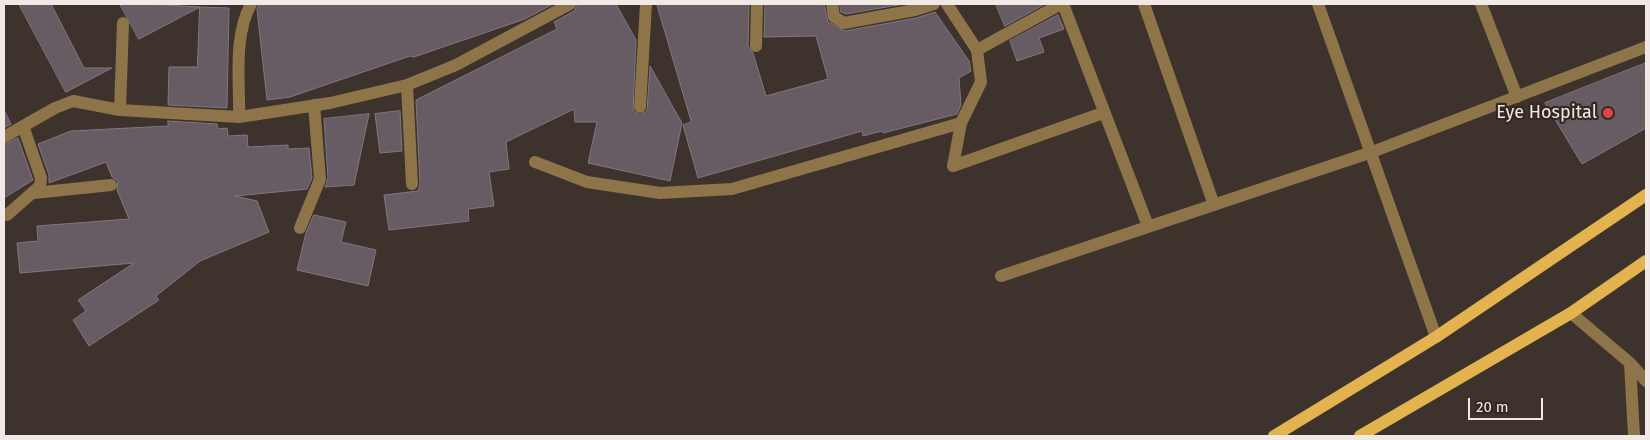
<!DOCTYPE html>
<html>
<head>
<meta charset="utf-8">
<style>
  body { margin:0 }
  #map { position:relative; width:1650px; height:440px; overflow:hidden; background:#3e332c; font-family:"Fira Sans",sans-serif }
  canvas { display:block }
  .frame { position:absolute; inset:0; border:5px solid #f1e9e5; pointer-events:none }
  .scale { position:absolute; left:1468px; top:398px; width:75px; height:22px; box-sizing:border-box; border:2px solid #f1e9e5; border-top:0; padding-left:6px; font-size:15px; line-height:18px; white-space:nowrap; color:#f1e9e5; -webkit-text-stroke:4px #342922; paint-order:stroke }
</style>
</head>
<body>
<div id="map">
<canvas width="1650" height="440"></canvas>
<div class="frame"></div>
<div class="scale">20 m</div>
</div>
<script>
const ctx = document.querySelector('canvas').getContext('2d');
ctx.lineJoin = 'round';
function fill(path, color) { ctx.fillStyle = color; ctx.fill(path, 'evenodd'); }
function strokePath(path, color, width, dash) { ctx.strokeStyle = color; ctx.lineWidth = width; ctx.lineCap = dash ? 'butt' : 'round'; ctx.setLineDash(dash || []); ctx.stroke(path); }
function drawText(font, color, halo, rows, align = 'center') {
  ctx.font = font + ' "Fira Sans",sans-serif'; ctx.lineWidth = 4.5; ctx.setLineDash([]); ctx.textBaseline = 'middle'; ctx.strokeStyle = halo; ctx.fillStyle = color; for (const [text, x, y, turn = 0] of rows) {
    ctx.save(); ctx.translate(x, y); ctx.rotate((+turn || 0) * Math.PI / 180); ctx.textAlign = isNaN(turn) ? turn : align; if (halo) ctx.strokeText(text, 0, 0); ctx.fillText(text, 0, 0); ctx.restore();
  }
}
const building = new Path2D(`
  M19 4H51L84 68H112L66 92Z
  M120 4H149L200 7 139 39Z
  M259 4H553L525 19 414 57 410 56 290 97 267 100 257 10Z
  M578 4H616L636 40 633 111 640 115 647 111 650 66 682 123 670 181 588 163 597 122H575L574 109 506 142 509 169 489 172 494 206 468 209 469 221 389 230 384 195 418 191 420 184 416 100 557 29 554 22 574 11Z
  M657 4H749L748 46 753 53 766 96 828 79 816 36 764 37 765 4H824L828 22 845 31 916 18 935 12 969 61 971 71 959 78 961 105 957 114 883 133 882 131 863 136 862 131 698 178 683 125 691 122Z
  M840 4H904L846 14 841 12Z
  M996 4H1045L1005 26Z
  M200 7 229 8 227 108 168 105 169 67H197Z
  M1058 15 1064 29 1039 38 1044 52 1017 61 1010 41Z
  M1646 63V128L1582 164 1545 103Z
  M4 110 11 124 4 128Z
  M400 111 402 151 380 153 375 114Z
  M369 114 354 185 325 187 328 178 324 119Z
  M168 121 217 124 218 129 227 128 228 136 247 135 248 147 288 145V149L309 148 312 178 307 189 235 196 257 201 269 232 200 261 156 296 159 300 89 346 73 320 86 311 78 300 134 263 20 273 17 243 38 241 37 226 129 219 117 190 118 181 112 177 106 162 49 183V175L38 144 71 131 168 126Z
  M18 138 33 180 4 198V145Z
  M314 215 346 222 341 242 376 250 368 286 297 270 306 233Z`);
fill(building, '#675b64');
strokePath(building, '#82767f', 1);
strokePath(new Path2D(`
  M832 4 834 17 844 23 915 10 934 4
  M947 4 977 50 981 82 961 123 953 166 1103 113
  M1063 4 1148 226
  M1144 4 1214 205
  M1318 4 1436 337
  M1481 4 1517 97
  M756 46 757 4
  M977 50 1061 4
  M407 85 412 184
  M640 107 646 4
  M120 110 123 23
  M239 117C240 81 233 37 251 4
  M4 137 55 108 73 101 120 110 239 117 330 103 407 85 456 65 570 4
  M535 162 587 182 660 193 732 189 961 123
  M34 193 111 185
  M7 215 40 186 41 178 23 126
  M300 228 320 179 314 105
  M1001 276 1372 152 1646 47
  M1571 313 1630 363 1646 381
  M1630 363 1634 436`), '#8d7549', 12);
strokePath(new Path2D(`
  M1274 436 1436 337 1646 195
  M1360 436 1571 313 1646 261`), '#e3b34f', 12);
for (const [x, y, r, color] of [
  [1608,113,6,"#e0444e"]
]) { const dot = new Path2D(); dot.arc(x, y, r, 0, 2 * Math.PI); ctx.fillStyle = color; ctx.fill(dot); strokePath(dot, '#342922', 2); }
drawText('18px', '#f1e9e5', '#342922', [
  ["Eye Hospital",1597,113]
], 'right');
</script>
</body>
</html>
